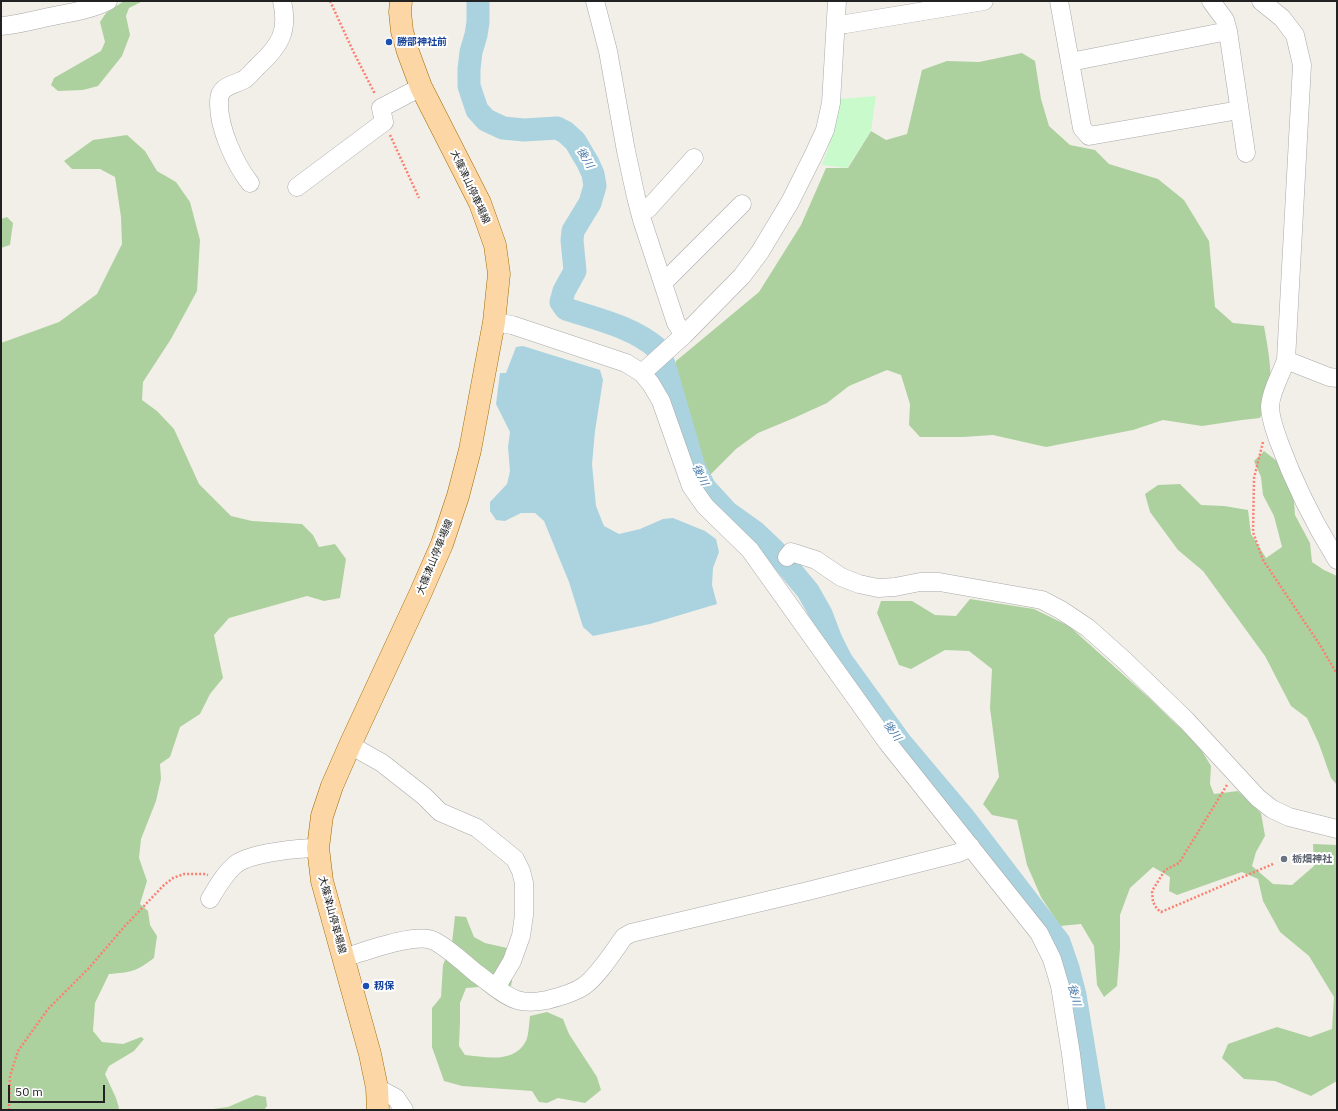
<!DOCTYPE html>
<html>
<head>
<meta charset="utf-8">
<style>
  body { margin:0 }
  #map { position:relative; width:1338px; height:1111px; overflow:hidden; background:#f2efe9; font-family:"IBM Plex Sans",sans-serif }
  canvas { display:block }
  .frame { position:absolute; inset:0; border:2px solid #222; pointer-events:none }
  .scale { position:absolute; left:8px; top:1085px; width:97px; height:18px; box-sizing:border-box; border:2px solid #222; border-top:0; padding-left:5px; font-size:12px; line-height:14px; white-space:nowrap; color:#222; -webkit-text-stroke:3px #fff; paint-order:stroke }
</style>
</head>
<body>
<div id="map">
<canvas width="1338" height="1111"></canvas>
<div class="frame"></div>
<div class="scale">50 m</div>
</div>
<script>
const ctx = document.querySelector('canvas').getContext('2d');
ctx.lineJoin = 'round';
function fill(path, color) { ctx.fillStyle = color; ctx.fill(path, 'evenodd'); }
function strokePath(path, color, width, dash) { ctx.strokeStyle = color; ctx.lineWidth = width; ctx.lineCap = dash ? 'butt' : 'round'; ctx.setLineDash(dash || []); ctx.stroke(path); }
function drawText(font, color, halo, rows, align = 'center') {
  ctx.font = font + ' "IBM Plex Sans","Noto Sans JP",sans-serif'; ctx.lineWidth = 4; ctx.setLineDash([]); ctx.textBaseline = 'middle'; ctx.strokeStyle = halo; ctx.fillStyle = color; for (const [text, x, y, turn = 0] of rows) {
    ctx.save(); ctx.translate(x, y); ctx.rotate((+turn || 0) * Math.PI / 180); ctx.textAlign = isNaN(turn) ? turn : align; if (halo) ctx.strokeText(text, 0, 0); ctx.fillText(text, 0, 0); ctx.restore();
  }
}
fill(new Path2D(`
  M124 1H143L129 8 126 16 130 35 122 56 98 86 83 90 58 91 51 85 54 78 101 51 105 42 100 22 106 13Z
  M1022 53 1035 61 1041 99 1049 126 1070 145 1095 150 1109 164 1158 179 1184 200 1209 241 1215 307 1233 323 1264 326C1267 343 1272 368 1270 385 1269 396 1264 408 1260 418L1242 420 1202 426 1163 420 1133 430 1046 447 993 435 963 437H920L909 425 910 404 901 375 887 370 849 386 827 403 794 418 758 433 736 449 709 476 699 467 688 432 673 376 676 361 759 292 801 225 826 168H848L871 131 886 140 907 134 922 70 947 61 979 62Z
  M127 135 145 151 157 171 176 182 190 202 200 240 197 291 171 339 143 382 142 400 157 411 174 429 199 484 231 516 252 521 302 524 313 535 319 547 335 544 346 559 340 598 324 601 307 596 229 618 214 635 223 678 210 694 200 714 180 727 170 757 160 764 161 779 156 801 141 839 139 858 147 881 140 904 148 911 150 925 157 936 154 958C135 972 132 972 109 974L95 1003 93 1031 102 1042 123 1044 141 1037 144 1039 134 1051 109 1066 105 1074 116 1098 119 1108 117 1110H1V343L59 322 97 294 122 244 121 217 115 177 100 169H72L64 161 93 140Z
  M7 217 13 223 10 245 1 248V219Z
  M1264 451 1282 465 1294 501 1295 515 1310 543 1312 562 1324 570 1337 576V785L1331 778 1319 744 1307 718 1291 706 1265 656 1203 571 1178 550 1150 512 1145 494 1158 485 1180 484 1201 505 1224 506 1248 510 1251 534 1266 558 1282 547 1274 516 1263 495 1261 477 1254 461Z
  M970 599 1034 609 1069 626 1147 696 1199 746 1211 766 1210 784 1214 794 1238 791 1261 813 1265 836 1256 852 1252 866 1273 884 1292 885 1314 866 1313 844 1337 845V1081L1311 1096 1275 1081 1244 1079 1222 1058 1228 1044 1277 1027 1310 1037 1332 1029 1334 997 1309 956 1280 932 1263 901 1258 879 1242 872 1177 895 1169 891 1170 877 1153 867 1130 888 1120 915V948L1117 986 1104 997 1097 985 1094 946 1081 924 1060 926 1041 897 1027 865 1017 820 992 815 983 804 999 777 990 708 992 669 969 651 945 650 911 669 899 665 877 613 881 601H912L935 615 956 616Z
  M455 916 466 917 474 937 485 943 507 948 512 981 511 986 495 982 479 987 466 988 460 1003V1022L459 1046 465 1055C486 1057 514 1064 526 1041 529 1034 529 1023 530 1016L547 1012 563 1019 569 1034 597 1077 601 1090 585 1103 558 1098 547 1103 539 1102 532 1091 462 1086 444 1081 432 1047V1008L441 997 443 965 452 943Z
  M256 1095 266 1097 267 1106 264 1110H206L228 1107Z`), '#add19e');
fill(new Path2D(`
  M876 96 871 131 847 168 822 165C831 143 836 123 840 99Z`), '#c8facc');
fill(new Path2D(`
  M523 346 600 370 603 380 595 431 592 464 596 506 604 526 619 534 640 529 663 519 673 518 705 531 716 539 719 552 713 568 712 585 717 604 650 624 593 636 583 627 569 582 544 521 535 513H521L505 521 496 520 490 511V502L507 484 510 471 508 447 510 432 496 404 500 373H506L516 347Z`), '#aad3df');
strokePath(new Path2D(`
  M478 1V22L476 35 471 52 469 69V86L477 110 486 120 503 128 524 130 557 128 565 132 575 141 588 163 593 174 595 186 590 203 573 231 572 240 575 271 564 291 561 302 566 309C597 319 633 327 658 349
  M664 364 694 467 705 488 727 512 755 532 774 550 808 591 821 614 831 640 841 660 901 743 965 819 1059 942 1068 968 1075 995 1094 1110`), '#aad3df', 23);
const minor = new Path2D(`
  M595 1 608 51 626 151 636 197 642 220 676 323 684 335
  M1059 1 1082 128 1089 136 1239 110
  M1211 1 1225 20 1228 31 1246 153
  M1261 1 1282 18 1295 35 1302 65 1286 360C1281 375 1271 390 1270 406 1270 418 1275 431 1279 442 1294 483 1314 523 1337 560
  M836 23 846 24 984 1
  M1 26C16 25 30 21 44 18 66 13 88 11 108 1
  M1070 62 1228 31
  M250 183C235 164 219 129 219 104 219 102 219 97 220 95 223 85 237 84 245 79 250 75 254 70 258 66 280 46 289 31 282 1
  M297 187 384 122 381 108 421 87
  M640 211 648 209 694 158
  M662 280 668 278 742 204
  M494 322 512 325 626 363 642 373 651 384 661 401 691 486 705 506 750 550 887 742 1039 933 1052 959 1060 986 1071 1054 1078 1110
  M1286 360 1329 377 1337 378
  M642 373 684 335 742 276 760 252 790 202 814 154 825 130 831 103 837 1
  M787 557 791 552 816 560 841 577 859 584 878 588 895 587 920 582H939L1042 600 1061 610 1088 628 1124 660 1186 720 1258 798 1272 809 1289 817 1337 829
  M350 745 382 763 424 796 440 812 477 828 515 859 521 871 524 883V915L521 936 512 961 496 988
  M210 899C217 887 225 873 236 864 251 853 298 848 318 848
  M343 958C364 952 413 933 432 940 445 945 465 964 476 973 489 982 502 995 517 1000 526 1003 537 1002 547 1000 559 997 574 993 584 986 599 975 613 952 624 937L631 933 808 891 958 853 971 847
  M377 1088 396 1098 404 1110`);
const major = new Path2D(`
  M378 1110 377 1088 370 1054 322 881 318 848 322 816 332 786 350 745 421 592 442 544 458 496 470 450 494 322 499 274 495 245 480 203 421 87 408 52 402 31 400 12 401 1`);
strokePath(minor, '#a9a9a9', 19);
strokePath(major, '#a06b00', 23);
strokePath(new Path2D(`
  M330 1 354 53 375 94
  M390 135 419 198
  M1263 442 1254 478 1253 532 1263 560 1320 645 1337 674
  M1227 785 1179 863 1165 870 1152 891 1153 902 1157 909 1161 912 1273 864
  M9 1110 10 1076 18 1051 48 1009 89 968 124 927 164 885 173 878 184 874H204L208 875`), '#fa8072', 2.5, [2, 2]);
strokePath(minor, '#fff', 18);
strokePath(major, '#fcd6a4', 22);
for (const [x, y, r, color] of [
  [389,42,4,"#1a4fb4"],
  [1284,859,4,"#6b7280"],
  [366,986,4,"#1a4fb4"]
]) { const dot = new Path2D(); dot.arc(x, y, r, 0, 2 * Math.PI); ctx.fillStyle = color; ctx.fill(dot); strokePath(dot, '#fff', 1.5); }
drawText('bold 10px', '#164399', '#fff', [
  ["勝部神社前",397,42],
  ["籾保",374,986]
], 'left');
drawText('10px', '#222', '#fff', [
  ["大篠津山停車場線",470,187,65],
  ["大篠津山停車場線",435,557,-68],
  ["大篠津山停車場線",332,915,75]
]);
drawText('bold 10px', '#5b616d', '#fff', [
  ["栃畑神社",1292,859]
], 'left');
drawText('italic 11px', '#4a7aab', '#fff', [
  ["後川",585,158,60],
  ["後川",700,475,64],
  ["後川",892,731,54],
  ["後川",1074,995,76]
]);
</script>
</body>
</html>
